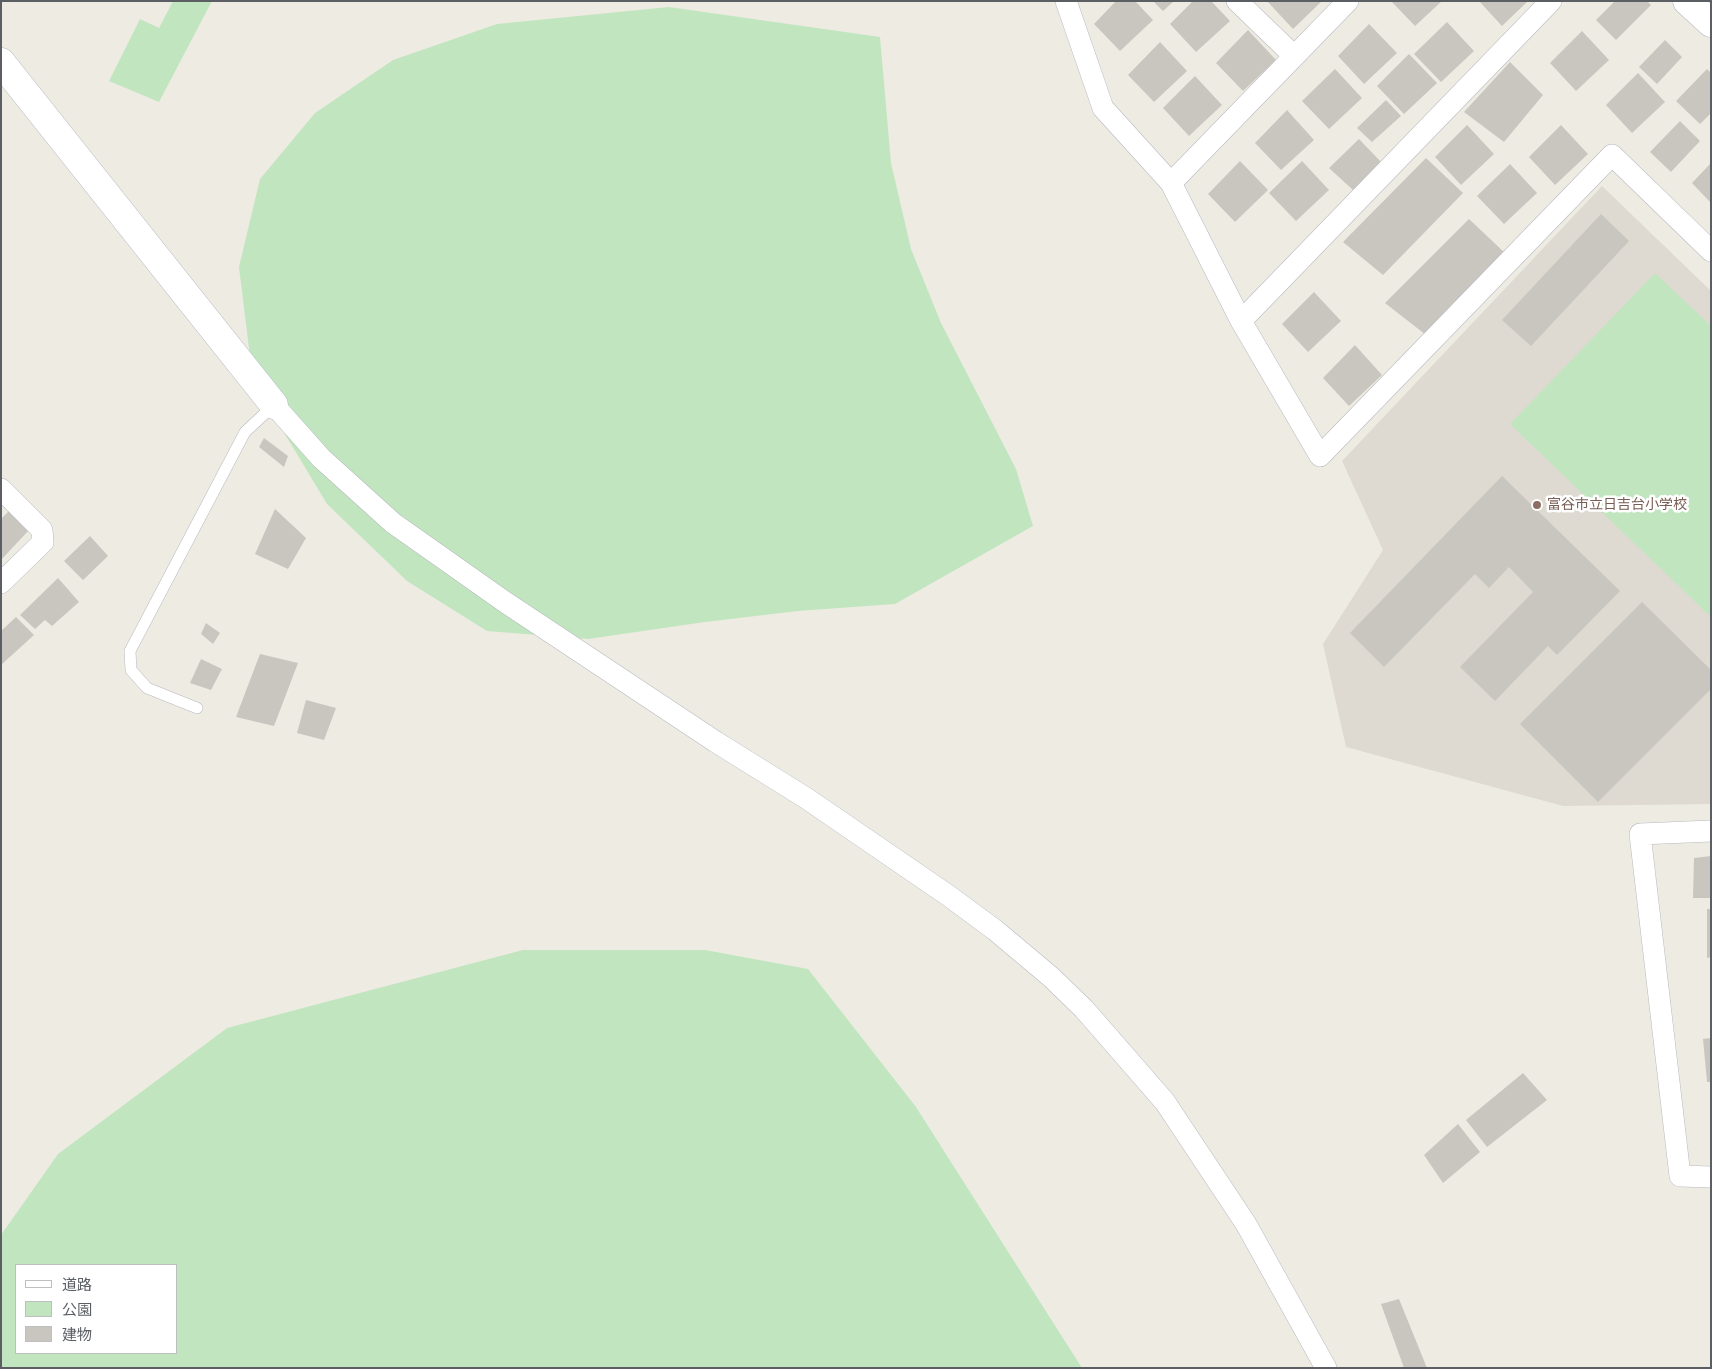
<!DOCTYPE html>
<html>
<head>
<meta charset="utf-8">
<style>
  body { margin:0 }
  #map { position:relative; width:1712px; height:1369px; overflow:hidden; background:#eeebe3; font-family:"Roboto Condensed","Noto Sans JP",sans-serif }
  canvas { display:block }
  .frame { position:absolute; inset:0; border:2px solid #5b5f64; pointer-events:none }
  .legend { position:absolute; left:15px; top:1264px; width:162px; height:90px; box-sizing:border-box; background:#fff; border:1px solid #bdbfc1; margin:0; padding:6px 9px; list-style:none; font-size:15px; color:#5b5f64 }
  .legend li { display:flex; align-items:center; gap:10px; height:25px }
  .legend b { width:25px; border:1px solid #bdbfc1 }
</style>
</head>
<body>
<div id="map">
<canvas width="1712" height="1369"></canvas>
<div class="frame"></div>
<ul class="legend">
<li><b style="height:6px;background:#fff"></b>道路</li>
<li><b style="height:14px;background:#c1e6bf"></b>公園</li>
<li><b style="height:14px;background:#c9c6c0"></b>建物</li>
</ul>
</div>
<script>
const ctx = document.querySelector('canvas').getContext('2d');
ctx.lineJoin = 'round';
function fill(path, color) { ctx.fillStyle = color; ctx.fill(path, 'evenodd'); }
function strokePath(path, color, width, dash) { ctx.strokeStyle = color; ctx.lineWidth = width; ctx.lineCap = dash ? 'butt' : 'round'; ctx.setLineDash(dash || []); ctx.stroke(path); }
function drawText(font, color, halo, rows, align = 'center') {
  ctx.font = font + ' "Roboto Condensed","Noto Sans JP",sans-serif'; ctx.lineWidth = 5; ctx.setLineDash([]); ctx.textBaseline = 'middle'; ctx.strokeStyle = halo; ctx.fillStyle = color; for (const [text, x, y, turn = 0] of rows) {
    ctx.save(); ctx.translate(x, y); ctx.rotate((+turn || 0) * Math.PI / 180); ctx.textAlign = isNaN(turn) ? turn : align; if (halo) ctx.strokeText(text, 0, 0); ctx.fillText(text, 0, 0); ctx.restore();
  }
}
fill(new Path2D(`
  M1602 186 1711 291V804L1563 806 1346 747 1323 644 1383 550 1342 461Z`), '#dedad1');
fill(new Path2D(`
  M173 1H212L159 102 109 81 140 19 159 28Z
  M669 7 880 37 891 163 911 249 941 323 1016 469 1033 526 895 604 798 611 705 622 588 639 487 631 407 581 327 504 253 381 239 267 260 179 315 113 393 60 497 24Z
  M1655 273 1711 326V617L1510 424Z
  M523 950H705L808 969 916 1107 1082 1368H1V1235L58 1154 227 1028ZM16 1265H176V1353H16Z`), '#c1e6bf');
fill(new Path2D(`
  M1116 1H1135L1153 20 1120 51 1094 24Z
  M1153 1H1174L1163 11Z
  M1193 1H1211L1230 21 1196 52 1170 24Z
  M1267 1H1322L1293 29Z
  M1391 1H1442L1415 26Z
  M1479 1H1528L1502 26Z
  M1615 1H1647L1651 5 1616 40 1596 20Z
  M1447 22 1474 51 1441 82 1414 54Z
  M1369 24 1397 53 1364 84 1338 56Z
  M1248 30 1276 60 1243 91 1216 63Z
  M1582 31 1609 60 1576 91 1550 63Z
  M1665 40 1682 57 1657 84 1639 67Z
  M1160 42 1187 71 1154 102 1128 75Z
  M1409 54 1437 83 1404 114 1377 86Z
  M1510 62 1543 95 1504 142 1464 112Z
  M1335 69 1362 98 1329 129 1302 101Z
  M1707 69 1711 73V113L1700 124 1676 101Z
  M1638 73 1665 102 1632 133 1606 105Z
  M1195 76 1222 105 1189 136 1163 108Z
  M1386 100 1401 116 1372 142 1357 128Z
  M1287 110 1314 140 1281 170 1255 143Z
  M1680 121 1700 141 1671 172 1650 152Z
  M1467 125 1494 154 1461 185 1435 157Z
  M1561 125 1588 154 1555 185 1529 157Z
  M1359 139 1381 162 1353 190 1329 168Z
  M1426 158 1463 193 1383 275 1343 242Z
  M1240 161 1268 190 1235 222 1208 194Z
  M1302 161 1329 190 1296 221 1269 193Z
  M1711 163V203L1692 183Z
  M1510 164 1537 193 1504 224 1477 196Z
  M1601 214 1629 241 1531 346 1502 320Z
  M1469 219 1506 254 1426 335 1385 303Z
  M1314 292 1341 321 1308 352 1282 324Z
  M1355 345 1382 375 1349 406 1323 378Z
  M264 438 288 456 284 467 259 447Z
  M1502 476 1620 591 1557 655 1548 646 1495 701 1460 667 1533 592 1509 567 1489 588 1475 574 1384 667 1350 633Z
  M275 509 306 538 288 569 255 554Z
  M9 511 30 529 1 560V519Z
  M90 536 108 556 83 580 64 561Z
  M58 578 79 602 52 626 45 620 35 629 20 615Z
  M1642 602 1711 670V689L1598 802 1520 724Z
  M16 617 34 635 1 665V631Z
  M206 623 220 633 213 644 201 634Z
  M260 654 298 663 274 726 236 717Z
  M201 659 222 669 211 690 190 683Z
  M306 700 336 708 324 740 297 733Z
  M1711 856V898H1693L1694 858Z
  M1707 909H1711V957L1707 958Z
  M1711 1038V1082H1707L1703 1039Z
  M1523 1073 1547 1100 1487 1147 1466 1120Z
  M1458 1124 1480 1152 1443 1183 1424 1155Z
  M1399 1299 1427 1368H1404L1381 1304Z`), '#c9c6c0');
const lane = new Path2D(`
  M197 708 147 688 131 670 130 651 245 432 274 405`);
const street = new Path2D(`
  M1066 1 1103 108 1171 183 1241 321 1320 456 1612 155 1711 251
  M1237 1 1294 56
  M1171 183 1348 1
  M1241 321 1551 1
  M274 405 321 458 393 523 505 602 716 742 806 798 949 896 995 930 1051 977 1084 1009 1165 1102 1246 1224 1326 1368
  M1 489 42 530 43 542 1 583
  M1711 831 1640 834 1680 1176 1711 1177`);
const secondary = new Path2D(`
  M1687 1 1711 23
  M1 62 274 405`);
strokePath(lane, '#b6b9be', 12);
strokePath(street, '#b6b9be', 22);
strokePath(secondary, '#b7bac0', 29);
strokePath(lane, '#fff', 11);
strokePath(street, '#fff', 21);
strokePath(secondary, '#fff', 28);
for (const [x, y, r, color] of [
  [1537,505,5,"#8d6e63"]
]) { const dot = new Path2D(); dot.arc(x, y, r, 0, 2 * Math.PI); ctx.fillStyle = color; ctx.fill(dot); strokePath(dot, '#fff', 2); }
drawText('14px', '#785e54', '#fff', [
  ["富谷市立日吉台小学校",1547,505]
], 'left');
</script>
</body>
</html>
